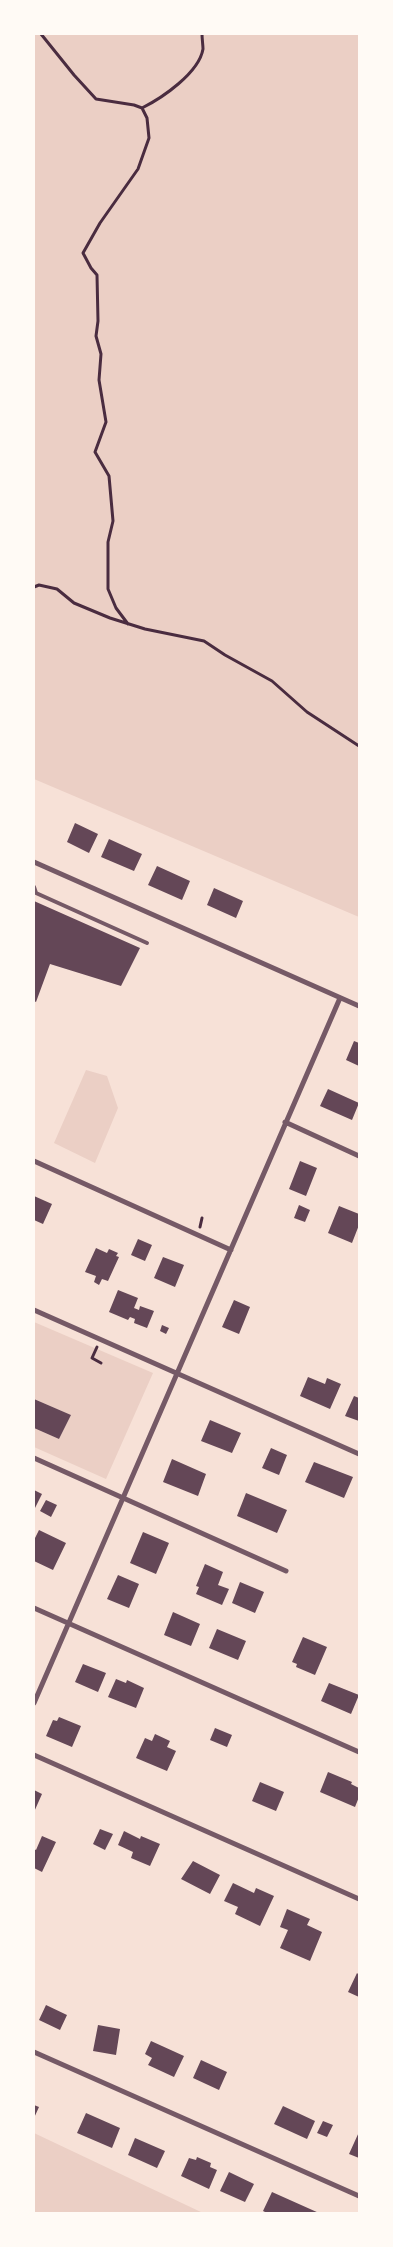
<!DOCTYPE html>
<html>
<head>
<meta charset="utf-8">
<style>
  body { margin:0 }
  #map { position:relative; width:393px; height:2247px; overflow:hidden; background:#f7e1d7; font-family:"Playfair Display",serif }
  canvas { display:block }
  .frame { position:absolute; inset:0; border:35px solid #fffaf5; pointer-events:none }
</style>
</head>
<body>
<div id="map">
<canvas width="393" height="2247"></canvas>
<div class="frame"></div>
</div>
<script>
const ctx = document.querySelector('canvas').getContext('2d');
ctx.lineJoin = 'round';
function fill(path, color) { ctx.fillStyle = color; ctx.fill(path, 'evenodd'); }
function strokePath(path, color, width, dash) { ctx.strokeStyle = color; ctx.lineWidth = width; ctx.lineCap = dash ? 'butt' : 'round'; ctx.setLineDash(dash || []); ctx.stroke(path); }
fill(new Path2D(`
  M34 34H359V917L34 779Z
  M86 1070 107 1076 118 1108 95 1163 54 1143Z
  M34 1322 153 1373 106 1479 34 1447V1428L59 1439 71 1415 34 1399Z
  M34 2133 203 2213H34Z`), '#ebcfc5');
fill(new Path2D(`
  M75 823 98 834 89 853 67 842Z
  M109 839 142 854 134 871 101 857Z
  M157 866 190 881 182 900 148 885Z
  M214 888 243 901 236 918 207 905Z
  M34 901 140 948 121 986 50 964 36 1002 34 1001Z
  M354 1041 359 1043V1066L346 1060Z
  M328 1089 359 1103 352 1120 320 1106Z
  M300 1161 317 1168 306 1196 289 1189Z
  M34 1196 52 1204 43 1224 34 1220Z
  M299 1205 310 1210 305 1222 294 1218Z
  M339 1206 359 1214V1225L352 1243 328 1233Z
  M138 1239 152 1245 145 1261 131 1255Z
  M96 1248 107 1253 109 1249 118 1253 116 1256 119 1257 108 1281 102 1279 99 1285 94 1282 96 1276 85 1272Z
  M163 1257 184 1265 175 1287 154 1278Z
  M118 1290 138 1298 134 1308 139 1310 140 1306 154 1311 147 1328 134 1323 135 1319 130 1317 128 1320 109 1312Z
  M234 1300 250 1307 239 1334 222 1327Z
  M162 1325 169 1328 166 1334 160 1331Z
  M308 1377 325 1384 327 1378 341 1384 330 1409 300 1396Z
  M354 1396 359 1398V1421L345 1416Z
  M34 1399 71 1415 59 1439 34 1428Z
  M210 1420 241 1433 232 1453 201 1441Z
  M271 1448 287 1455 279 1475 262 1468Z
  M172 1459 206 1474 198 1496 163 1482Z
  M314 1462 353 1477 344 1498 305 1482Z
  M34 1490 42 1494 34 1510Z
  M246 1493 287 1510 277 1533 237 1516Z
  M46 1500 57 1505 51 1517 40 1511Z
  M39 1530 66 1543 53 1570 34 1561V1540Z
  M143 1532 169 1543 156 1574 130 1563Z
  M205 1564 223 1572 218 1585 229 1589 222 1605 196 1594 199 1587 196 1586Z
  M118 1575 139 1584 129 1608 107 1599Z
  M240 1582 264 1592 255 1613 232 1603Z
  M173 1612 200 1624 191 1646 164 1635Z
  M217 1629 246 1641 238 1660 209 1648Z
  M303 1637 327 1647 315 1675 296 1667 297 1664 292 1662Z
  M83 1664 106 1673 98 1692 75 1682Z
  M116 1679 126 1683 127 1680 144 1688 136 1708 108 1697Z
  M329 1683 359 1695 351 1714 321 1701Z
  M59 1717 81 1726 72 1747 46 1736 53 1720 57 1721Z
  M215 1728 232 1735 227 1747 210 1740Z
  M155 1734 170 1741 167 1747 176 1751 167 1771 136 1758 145 1738 152 1741Z
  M328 1772 352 1782 351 1784 359 1788V1797L355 1807 320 1792Z
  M260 1782 284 1792 276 1811 252 1801Z
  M34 1790 42 1794 34 1812Z
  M100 1829 113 1834 105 1850 93 1844Z
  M124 1831 140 1839 141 1836 160 1844 150 1866 131 1858 133 1852 118 1845Z
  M42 1836 56 1842 42 1872 34 1868V1849L36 1850Z
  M193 1861 220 1875 210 1894 181 1879Z
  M233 1883 254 1893 256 1888 274 1896 260 1926 235 1914 238 1907 224 1901Z
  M287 1909 310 1919 307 1925 322 1932 310 1961 280 1948 288 1930 280 1927Z
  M357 1973 359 1975V1997L348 1992Z
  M46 2005 67 2015 60 2030 39 2020Z
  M98 2025 120 2029 116 2055 93 2051Z
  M151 2041 184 2056 174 2077 148 2065 152 2058 145 2054Z
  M201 2060 227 2072 219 2090 193 2078Z
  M34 2105 39 2107 34 2118Z
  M283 2106 315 2121 307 2139 274 2124Z
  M86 2113 120 2128 112 2148 77 2133Z
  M323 2121 333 2125 327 2137 317 2133Z
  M359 2132V2158L349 2154Z
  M135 2138 165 2151 157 2168 128 2155Z
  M197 2157 211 2163 210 2167 217 2170 209 2189 181 2176 189 2158 196 2160Z
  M229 2172 254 2184 245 2202 220 2191Z
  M272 2192 319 2213H267L263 2211Z`), '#644757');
strokePath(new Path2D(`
  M41 34 74 75 96 99 134 105 142 108
  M34 587 39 585 57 589 74 603 110 618 145 629 204 641 225 655 272 681 307 712 359 746
  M128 624 116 608 108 589V542L113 521 109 476 95 452 106 422 99 380 101 354 96 336 98 321 97 275 91 268 83 253 100 223 138 169 149 138 147 118 142 108C162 98 199 73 203 49 203 45 202 39 202 34
  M200 1227 202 1218
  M97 1347 92 1358 101 1363`), '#4a2c40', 3);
strokePath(new Path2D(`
  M34 887 36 893 147 943`), '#755966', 4);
strokePath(new Path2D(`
  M34 862 359 1006
  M285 1122 359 1156
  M34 1161 231 1250
  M34 1310 359 1454
  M34 1458 286 1571
  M34 1608 359 1752
  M34 1703 340 998
  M34 1755 359 1899
  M34 2052 359 2196`), '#755966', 5);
</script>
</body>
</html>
